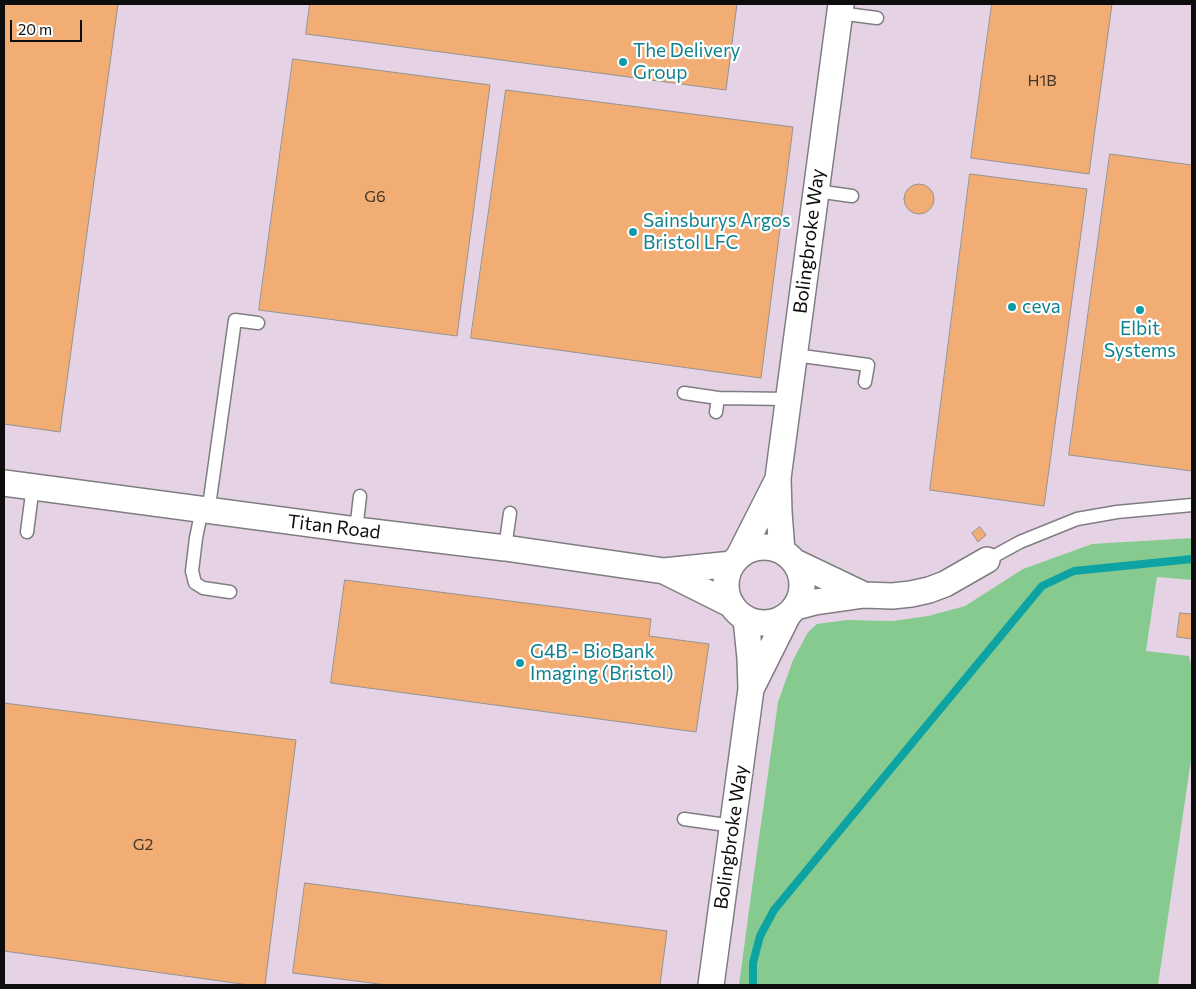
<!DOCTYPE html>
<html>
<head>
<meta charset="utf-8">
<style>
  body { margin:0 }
  #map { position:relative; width:1196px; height:989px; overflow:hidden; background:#e3e3e5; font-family:Commissioner,sans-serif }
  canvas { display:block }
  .frame { position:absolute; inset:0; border:5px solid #0d0d0d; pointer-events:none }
  .scale { position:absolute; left:10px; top:20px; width:72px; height:22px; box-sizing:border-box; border:2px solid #0d0d0d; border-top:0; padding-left:6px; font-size:15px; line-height:18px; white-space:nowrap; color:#0d0d0d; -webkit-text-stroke:4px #fff; paint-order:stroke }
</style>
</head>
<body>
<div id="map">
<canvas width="1196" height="989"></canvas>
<div class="frame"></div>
<div class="scale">20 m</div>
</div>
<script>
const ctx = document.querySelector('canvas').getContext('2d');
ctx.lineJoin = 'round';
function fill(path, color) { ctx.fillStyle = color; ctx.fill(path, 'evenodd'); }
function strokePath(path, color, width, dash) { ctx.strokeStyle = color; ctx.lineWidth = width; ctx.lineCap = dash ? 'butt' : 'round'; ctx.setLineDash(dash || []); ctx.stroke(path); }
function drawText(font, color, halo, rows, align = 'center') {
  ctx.font = font + ' Commissioner,sans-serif'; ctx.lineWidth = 4.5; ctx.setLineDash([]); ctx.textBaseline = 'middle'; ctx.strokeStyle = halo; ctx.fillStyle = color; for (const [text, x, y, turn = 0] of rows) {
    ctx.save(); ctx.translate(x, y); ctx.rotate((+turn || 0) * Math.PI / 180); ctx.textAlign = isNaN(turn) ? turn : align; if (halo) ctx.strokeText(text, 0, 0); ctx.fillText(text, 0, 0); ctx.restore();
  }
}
fill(new Path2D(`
  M4 4H1192V538L1092 544 1023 569 965 606 928 616 893 621 847 620 817 624 808 632 793 660 778 702 751 895 739 985H4Z
  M1157 577 1192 580V669L1188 656 1146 652Z
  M1192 753V985H1158L1188 780Z`), '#e5d3e5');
fill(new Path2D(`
  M1192 538V580L1157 577 1146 651 1189 656 1192 669V753L1158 985H739L751 895 778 702 793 660 808 632 817 624 847 620 893 621 928 616 965 606 1023 569 1092 544Z`), '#86ca8f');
strokePath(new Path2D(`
  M753 985V963L760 936 774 910 1042 586 1074 571 1192 559`), '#0ea3a3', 8);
const building = new Path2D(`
  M4 4H118L60 432 4 424Z
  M310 4H737L726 90 306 34Z
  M992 4H1112L1089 174 971 158Z
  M293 59 490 85 457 336 259 310Z
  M506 90 793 127 761 378 471 338Z
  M1110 154 1192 165V471L1069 455Z
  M970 174 1087 189 1044 506 930 490Z
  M904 199a15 15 0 1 1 30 0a15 15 0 1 1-30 0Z
  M980 527 986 535 978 542 972 533Z
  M345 580 651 619 649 636 709 644 696 732 331 683Z
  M1180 613 1192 614V639L1177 637Z
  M4 703 296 740 265 985H249L4 951Z
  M305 883 667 931 660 985H387L293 973Z`);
fill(building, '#f2ad74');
strokePath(building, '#959392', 1);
const service = new Path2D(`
  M839 13 877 18
  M816 191 852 196
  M795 355 868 365 865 382
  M684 393 718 398
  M716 412 718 398 788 399
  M356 530 360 496
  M27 532 33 486
  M505 548 510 513
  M987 560 1020 542 1077 519 1117 512 1192 505
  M230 592 203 588 195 583 192 571 196 538 202 509 210 499 235 320 258 323
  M684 819 733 826`);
const minor = new Path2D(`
  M4 483 356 530 505 548 664 571 732 564
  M726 585a38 38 0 1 1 76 0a38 38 0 1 1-76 0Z
  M782 551 779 512 778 478 841 4
  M739 556 776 483
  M795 562 864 595
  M664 571 732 605
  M796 607 815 602 864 595 892 596 911 594 929 590 945 584 987 560
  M752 687 788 615
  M711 985 751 689 750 658 746 619`);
strokePath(service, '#7e7e80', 15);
strokePath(minor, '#7e7e80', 28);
strokePath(service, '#fff', 12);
strokePath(minor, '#fff', 25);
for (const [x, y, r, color] of [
  [623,62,5,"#0f9aa8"],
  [633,232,5,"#0f9aa8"],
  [1012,307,5,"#0f9aa8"],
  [1140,310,5,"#0f9aa8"],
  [520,663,5,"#0f9aa8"]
]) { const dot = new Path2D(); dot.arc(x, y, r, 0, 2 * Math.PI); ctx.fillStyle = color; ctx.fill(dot); strokePath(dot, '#fff', 2); }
drawText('16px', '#463527', null, [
  ["H1B",1042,81],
  ["G6",375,197],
  ["G2",143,845]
]);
drawText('19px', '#0d838f', '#fff', [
  ["The Delivery",633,51],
  ["Group",633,73],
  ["Sainsburys Argos",643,221],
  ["Bristol LFC",643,243],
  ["ceva",1022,307],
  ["Elbit",1140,329,"center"],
  ["Systems",1140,351,"center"],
  ["G4B - BioBank",530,652],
  ["Imaging (Bristol)",530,674]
], 'left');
drawText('19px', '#0d0d0d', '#fff', [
  ["Bolingbroke Way",809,241,-83],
  ["Titan Road",334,527,7],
  ["Bolingbroke Way",731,837,-82]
]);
</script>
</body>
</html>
